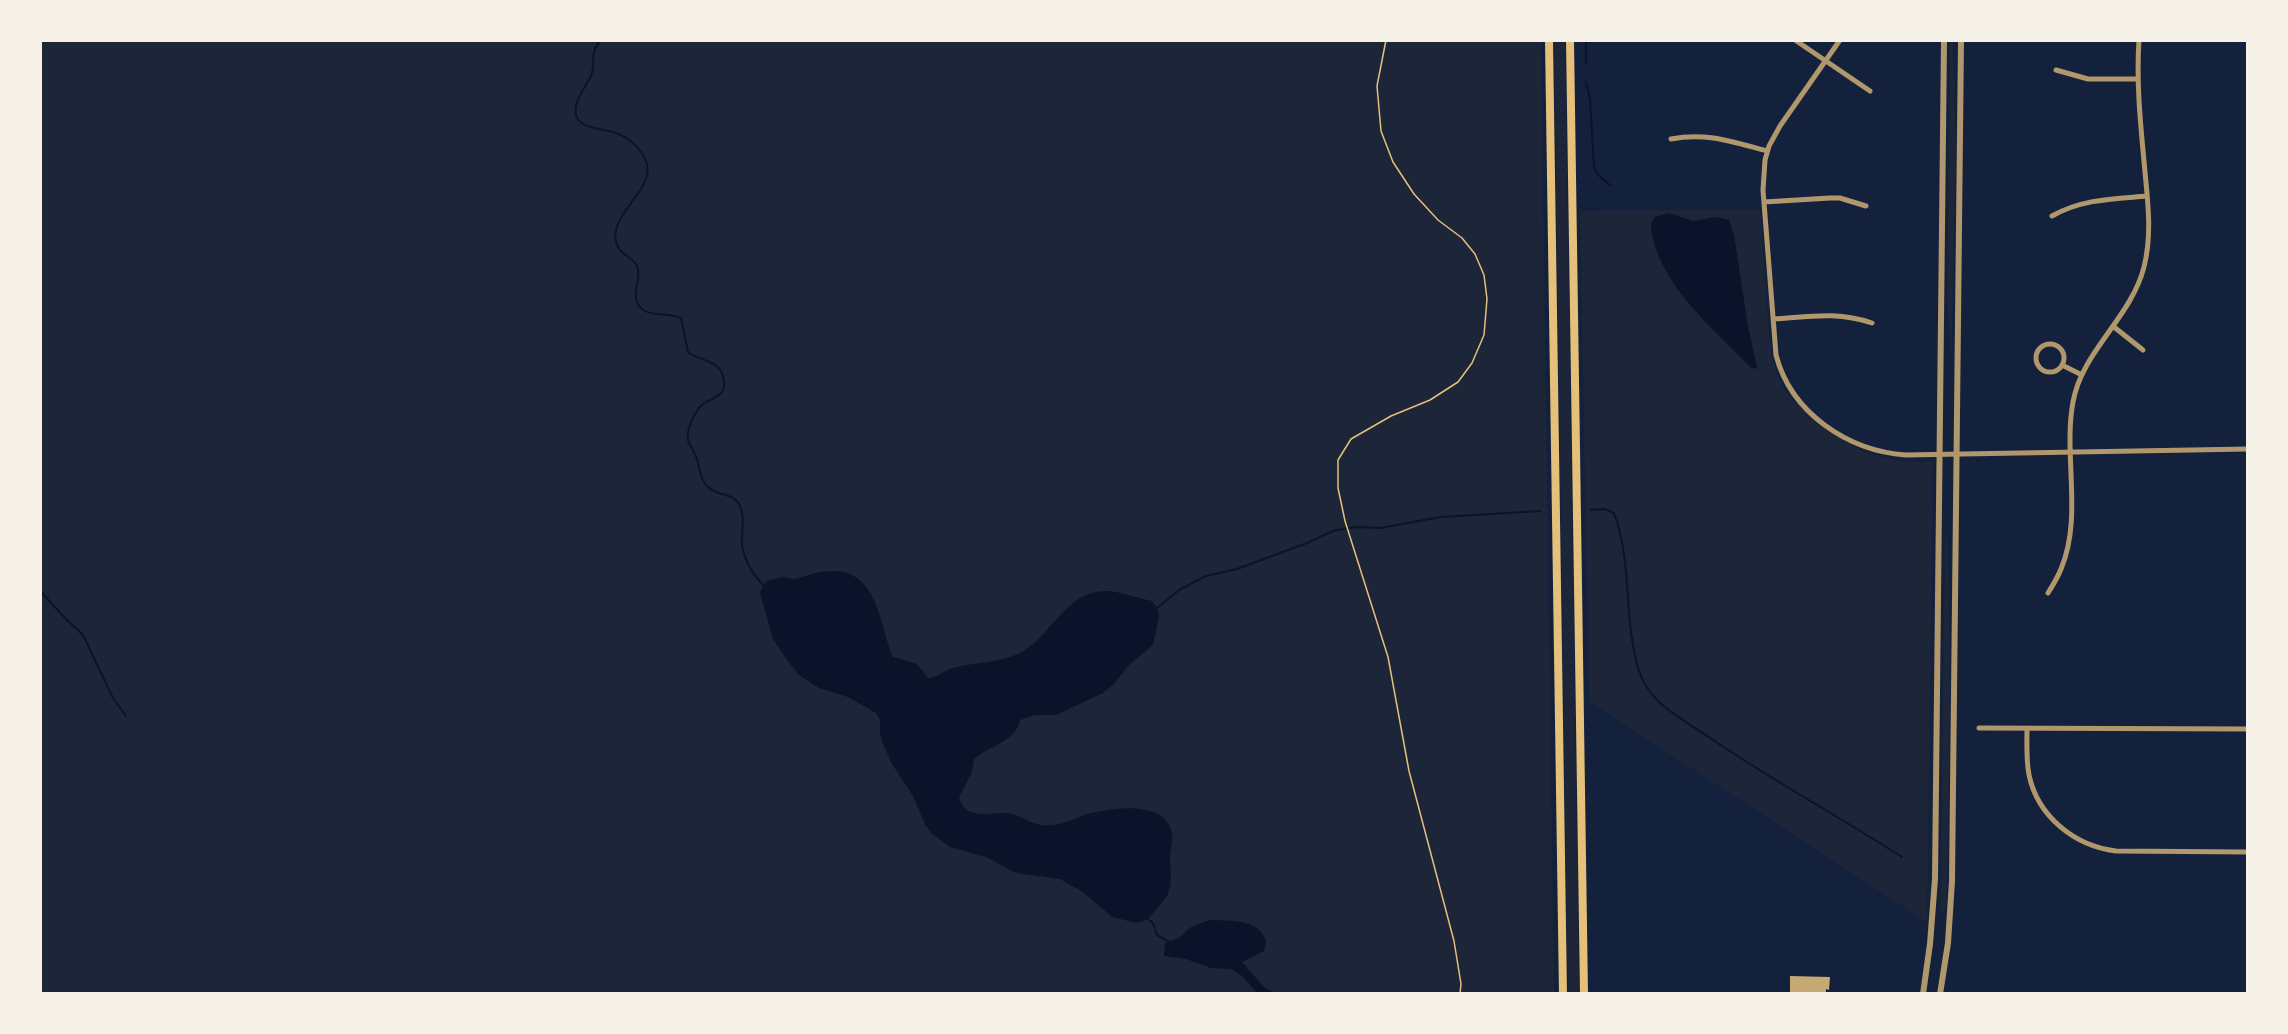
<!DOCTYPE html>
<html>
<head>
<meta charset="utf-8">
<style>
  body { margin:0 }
  #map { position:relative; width:2288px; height:1034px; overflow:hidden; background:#14213d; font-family:"Libre Baskerville",serif }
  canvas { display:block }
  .frame { position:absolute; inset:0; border:42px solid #f6f1e7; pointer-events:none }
</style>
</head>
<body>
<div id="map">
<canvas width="2288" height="1034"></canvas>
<div class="frame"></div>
</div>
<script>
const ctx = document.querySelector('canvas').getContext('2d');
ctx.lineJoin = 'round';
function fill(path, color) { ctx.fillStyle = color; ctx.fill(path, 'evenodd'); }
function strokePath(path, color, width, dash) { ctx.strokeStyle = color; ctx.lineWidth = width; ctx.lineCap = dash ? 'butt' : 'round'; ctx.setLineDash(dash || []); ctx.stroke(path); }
fill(new Path2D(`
  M40 41H1541L1554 993H41Z
  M1554 41H1565L1579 994 1568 993Z
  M1953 41 1956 148 1951 371 1947 290 1950 41Z
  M1760 209C1762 238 1764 267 1766 295 1769 327 1768 361 1784 389 1795 406 1811 417 1827 429 1866 459 1885 462 1933 462L1927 922 1589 701 1580 211Z
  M1945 535H1947C1952 653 1949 771 1947 890L1945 910 1940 919Z`), '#1d2539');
fill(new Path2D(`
  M1669 213 1693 221 1716 217 1729 220 1734 235 1748 327 1757 367 1755 369 1750 367C1714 329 1666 291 1653 239 1651 230 1649 224 1655 217Z
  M839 571C879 577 880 627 893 657L917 664 928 678C937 678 944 670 953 668 975 662 999 663 1020 653 1052 636 1066 590 1107 591 1122 592 1137 598 1152 601L1157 608 1159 617 1153 645 1129 665 1114 684 1103 693 1056 715H1035L1020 720C1017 741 987 747 974 759L972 772 959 797C964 820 989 813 1005 813 1021 812 1030 828 1053 825 1065 824 1076 818 1087 814 1111 808 1165 799 1172 833 1173 840 1171 848 1170 856 1170 866 1172 877 1170 887L1167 896 1148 919 1141 922H1133L1112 917 1083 892 1060 879 1016 873 986 857 950 847 932 834 925 824 913 796 892 764 883 744 880 735V720L876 713 848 697 819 688 799 675 787 660 773 639 760 593 763 585 769 580 783 577 795 579 819 572Z
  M1210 920C1231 921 1258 918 1266 941L1264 951 1242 962 1264 987 1274 993H1257L1242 976 1231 969 1211 968 1186 959 1164 956 1165 943 1179 938 1191 927Z`), '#0b132b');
strokePath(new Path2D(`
  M601 40C587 55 598 64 590 78 585 87 578 96 576 106 571 131 602 127 616 133 630 138 643 150 647 164 654 192 603 218 618 247 622 255 632 257 637 266 643 280 628 297 642 309 651 317 669 312 681 318L688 352C699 361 719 360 723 376 729 399 711 396 702 405 695 411 689 425 688 433 686 442 692 447 695 454 701 466 698 478 708 487 717 496 733 493 739 504 746 516 741 532 742 545 744 560 753 574 763 585
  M1586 40V64
  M1586 82 1590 99 1594 167 1597 174 1610 185
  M1591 510 1605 509 1614 513C1633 564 1623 620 1639 671 1643 683 1650 693 1659 702 1677 718 1699 730 1719 744 1779 784 1841 818 1902 857
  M40 591 66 619 83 635 113 698 126 716
  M1157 608 1179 590 1206 576 1237 569 1307 543 1333 531 1355 527 1380 528 1441 517 1540 511
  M1148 919 1153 923 1157 935 1168 941`), '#0b132b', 2);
fill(new Path2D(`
  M1790 976 1830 977 1829 990 1826 989V994H1790Z`), '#c6a872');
strokePath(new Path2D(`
  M1386 40 1377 86 1381 131 1393 162 1414 194 1438 220 1462 238 1475 254 1484 275 1487 299 1484 335 1472 363 1458 382 1430 400 1391 416 1351 439 1338 460V488L1345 521 1388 657 1409 771 1454 941 1461 984 1460 994`), '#e5c07b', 1.5);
strokePath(new Path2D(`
  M1795 40 1870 91
  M1840 40 1780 126 1769 146 1765 160 1763 190 1776 355C1791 413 1848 451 1906 455L2248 449
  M2056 70 2088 79H2137
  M1671 139C1707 132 1733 142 1767 151
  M1764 202 1830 198H1840L1866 206
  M2052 216C2082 199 2113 199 2147 196
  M1773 319C1809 317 1836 311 1872 323
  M2114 327 2143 350
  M2036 358a14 14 0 1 1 28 0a14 14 0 1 1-28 0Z
  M2062 365 2082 375
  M2048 593C2053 585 2058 577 2061 569 2083 517 2063 455 2073 402 2082 351 2131 318 2144 267 2152 235 2148 204 2145 172 2141 128 2136 85 2139 40
  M1979 728 2248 729
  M2027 728C2027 744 2026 760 2029 775 2038 817 2075 846 2116 851L2248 852`), '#b1986c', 5);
strokePath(new Path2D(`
  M1923 994 1930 944 1935 879 1944 40
  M1940 994 1948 943 1952 881 1961 40`), '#b1986c', 6);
strokePath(new Path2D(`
  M1549 40 1563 994
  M1570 40 1584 994`), '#e5c07b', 8);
</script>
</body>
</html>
